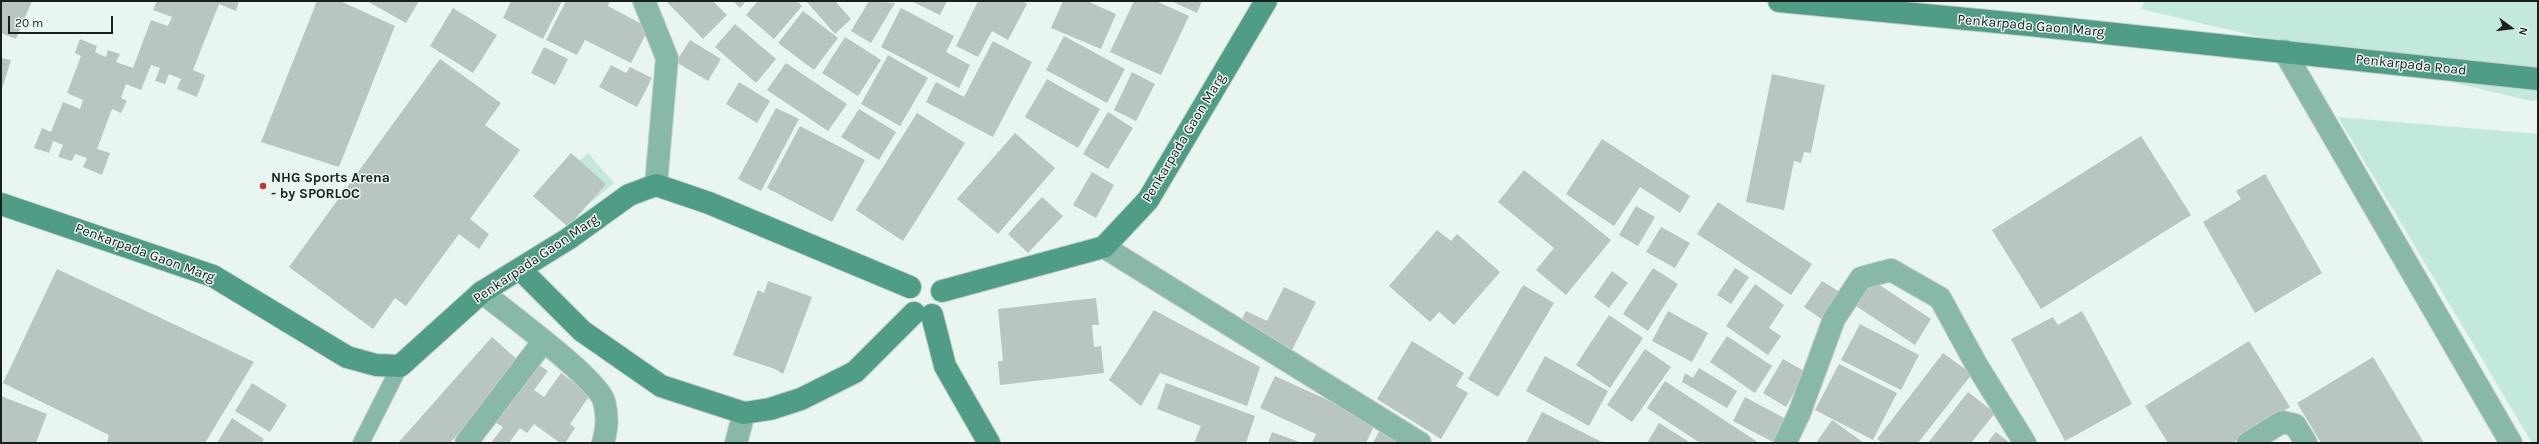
<!DOCTYPE html>
<html>
<head>
<meta charset="utf-8">
<style>
  body { margin:0 }
  #map { position:relative; width:2539px; height:444px; overflow:hidden; background:#e9f5f1; font-family:Karla,sans-serif }
  canvas { display:block }
  .frame { position:absolute; inset:0; border:2px solid #1a1f1d; pointer-events:none }
  .north { position:absolute; left:2491px; top:8px; width:40px; height:40px; -webkit-text-stroke:3px #e9f5f1; paint-order:stroke; rotate:105deg; font-size:11px; font-weight:700; line-height:16px; text-align:center; color:#1a1f1d }
  .north::after { content:''; display:block; margin:auto; width:14px; height:18px; background:#1a1f1d; clip-path:polygon(50% 0,100% 100%,50% 72%,0 100%) }
  .scale { position:absolute; left:8px; top:16px; width:105px; height:18px; box-sizing:border-box; border:2px solid #1a1f1d; border-top:0; padding-left:5px; font-size:12px; line-height:14px; white-space:nowrap; color:#1a1f1d; -webkit-text-stroke:3px #e9f5f1; paint-order:stroke }
</style>
</head>
<body>
<div id="map">
<canvas width="2539" height="444"></canvas>
<div class="frame"></div>
<div class="north">N</div>
<div class="scale">20 m</div>
</div>
<script>
const ctx = document.querySelector('canvas').getContext('2d');
ctx.lineJoin = 'round';
function fill(path, color) { ctx.fillStyle = color; ctx.fill(path, 'evenodd'); }
function strokePath(path, color, width, dash) { ctx.strokeStyle = color; ctx.lineWidth = width; ctx.lineCap = dash ? 'butt' : 'round'; ctx.setLineDash(dash || []); ctx.stroke(path); }
function drawText(font, color, halo, rows, align = 'center') {
  ctx.font = font + ' Karla,sans-serif'; ctx.lineWidth = 3; ctx.setLineDash([]); ctx.textBaseline = 'middle'; ctx.strokeStyle = halo; ctx.fillStyle = color; for (const [text, x, y, turn = 0] of rows) {
    ctx.save(); ctx.translate(x, y); ctx.rotate((+turn || 0) * Math.PI / 180); ctx.textAlign = isNaN(turn) ? turn : align; if (halo) ctx.strokeText(text, 0, 0); ctx.fillText(text, 0, 0); ctx.restore();
  }
}
fill(new Path2D(`
  M2145 1H2538V100L2531 101 2141 9Z
  M2338 117 2538 134V443H2532Z
  M588 153 614 183 589 204 564 175Z`), '#c3e8dc');
fill(new Path2D(`
  M1 1H32L16 39 1 33Z
  M157 1H239L236 11 219 4 193 70 205 75 197 97 177 89 181 79 169 74 165 84 155 81 160 68 151 65 141 90 126 84 121 98 127 101 121 113 112 109 97 149 110 153 102 175 83 167 87 158 75 154 72 161 58 157 63 145 53 141 49 153 34 148 42 128 51 132 63 102 80 109 83 100 67 93 81 56 75 53 80 39 97 46 95 52 106 57 108 50 120 54 116 62 133 68 151 20 168 26 172 17 153 10Z
  M317 1H340L395 26 339 167 261 142Z
  M367 1H419L406 23Z
  M511 1H562L543 39 503 18Z
  M566 1H610L608 6 649 28 631 63 585 40 577 55 546 40Z
  M666 1H713L727 15 703 39Z
  M733 1H746L740 8Z
  M758 1H797L802 6 774 39 746 15Z
  M806 1H835L851 19 835 34Z
  M869 1 895 3 871 43 851 31Z
  M911 1H947L940 15Z
  M978 1H1022L1027 4 1008 40 992 31 978 57 956 46Z
  M1063 1H1087L1116 14 1101 49 1051 28Z
  M1134 1H1156L1189 16 1161 75 1110 52Z
  M1171 1H1202L1197 13Z
  M453 8 497 35 473 73 430 46Z
  M901 8 954 36 946 52 970 65 959 88 881 47Z
  M803 11 838 38 814 70 778 43Z
  M735 24 776 59 756 83 715 47Z
  M1064 36 1125 69 1107 103 1046 70Z
  M845 37 881 60 858 96 822 73Z
  M690 40 721 59 708 81 676 62Z
  M993 41 1032 62 993 137 926 102 936 82 964 97Z
  M544 47 568 59 555 85 531 73Z
  M888 55 928 78 900 126 861 104Z
  M1 58 11 60 1 92Z
  M440 59 501 103 485 125 520 150 470 219 489 234 479 249 459 234 406 306 395 298 373 329 289 267Z
  M786 63 847 104 828 131 767 90Z
  M611 65 626 73 630 67 652 78 637 107 599 87Z
  M1132 72 1155 84 1136 121 1114 110Z
  M1772 74 1825 85 1811 153 1804 152 1801 163 1794 161 1784 210 1746 202Z
  M1047 79 1100 109 1078 148 1025 117Z
  M739 82 770 101 757 123 726 104Z
  M776 108 799 119 761 191 738 179Z
  M859 109 896 132 879 160 841 137Z
  M1108 112 1133 128 1108 169 1083 154Z
  M917 113 965 143 903 241 856 210Z
  M800 126 865 160 832 222 767 188Z
  M1015 133 1055 168 998 234 957 199Z
  M2141 136 2191 215 2041 309 1992 230Z
  M1602 139 1690 196 1680 213 1640 187 1614 226 1566 194Z
  M571 153 606 184 568 227 533 196Z
  M1524 170 1611 240 1566 295 1536 270 1554 248 1498 202Z
  M1092 172 1114 185 1096 218 1073 205Z
  M2265 174 2322 273 2255 313 2203 222 2241 199 2236 191Z
  M1042 197 1063 216 1028 253 1008 234Z
  M1718 202 1812 264 1791 295 1697 234Z
  M1636 206 1655 217 1638 246 1619 235Z
  M1661 227 1690 243 1675 268 1646 252Z
  M1437 230 1451 241 1457 234 1500 272 1454 325 1439 312 1430 322 1389 286Z
  M1653 268 1678 284 1648 331 1623 314Z
  M1735 268 1749 277 1731 304 1717 295Z
  M57 269 254 362 205 443H107L109 435 3 383Z
  M1612 271 1628 283 1609 308 1594 297Z
  M1872 280 1931 319 1915 345 1856 306Z
  M768 281 812 297 783 374 775 369 733 355 758 290 764 293Z
  M1822 281 1840 292 1823 320 1804 307Z
  M1755 284 1784 305 1769 328 1781 336 1768 355 1726 326Z
  M1523 285 1554 303 1498 397 1468 379Z
  M1284 287 1316 302 1290 354 1238 327 1246 311 1267 321Z
  M1096 298 1099 325H1092L1094 347 1101 346 1104 373 1000 385 998 361H1003L998 309Z
  M1154 310 1260 367 1247 406 1160 373 1141 406 1109 380Z
  M1668 311 1708 333 1692 362 1652 341Z
  M2082 311 2132 404 2065 441 2011 339 2053 317 2058 325Z
  M1609 315 1643 338 1610 388 1576 365Z
  M1860 324 1919 355 1901 390 1841 360Z
  M1727 336 1772 366 1755 393 1710 362Z
  M492 337 521 363 450 443H398Z
  M1412 341 1464 373 1456 386 1468 393 1441 439 1377 399Z
  M2249 341 2290 407 2232 443H2168L2145 406Z
  M1645 349 1671 367 1632 422 1607 405Z
  M1943 353 1972 374 1918 443H1883L1877 439Z
  M1545 356 1608 391 1589 426 1526 391Z
  M2373 357 2424 443H2321L2297 403Z
  M1783 359 1806 372 1786 407 1763 393Z
  M536 363 548 371 534 390 544 397 561 373 590 395 570 424 575 428 565 443H560L534 424 527 433 520 428 509 443H491L503 427 493 421Z
  M1839 364 1897 393 1873 440 1815 410Z
  M1699 368 1737 391 1727 408 1682 382 1685 373 1693 378Z
  M1275 376 1376 422 1366 443H1312L1316 434 1260 408Z
  M1665 381 1759 443H1700L1647 408Z
  M252 383 287 405 270 432 235 411Z
  M1166 383 1255 416 1246 443H1194L1201 426 1157 409Z
  M1968 392 1995 413 1971 443H1928Z
  M1 396 47 414 36 443H1Z
  M1745 397 1788 420 1775 443 1733 421Z
  M1542 412 1604 443H1526Z
  M232 418 264 439 262 443H217Z
  M1832 420 1864 443H1816Z
  M1659 423 1691 443H1647Z
  M1379 431 1401 443H1373Z
  M1272 432 1302 443H1268Z
  M1996 432 2010 443H1987Z`), '#b9c5c1');
const lane = new Path2D(`
  M361 443 400 366`);
const street = new Path2D(`
  M644 1 667 58 656 185
  M2284 51 2511 443
  M1104 247 1420 443
  M482 292C506 312 596 377 604 401 608 417 607 428 603 443
  M466 443 543 342
  M736 443 744 413
  M1785 443 1799 414 1834 319 1861 278 1891 270 1940 298 1976 364 2025 443
  M2248 443 2282 422 2295 425 2306 443`);
const secondary = new Path2D(`
  M1779 1 2030 25 2538 79
  M1 204 213 276 347 357 376 365 400 366 482 292 568 239 629 195 656 185 709 203 910 287
  M520 269 582 331 661 386 744 413 770 409 801 399 855 372 914 313
  M942 291 1104 247 1148 200 1266 1
  M932 315 945 366 989 443`);
strokePath(lane, '#c4cecb', 18);
strokePath(street, '#c4cecb', 24);
strokePath(secondary, '#c4cecb', 24);
strokePath(lane, '#88b8a9', 16);
strokePath(street, '#88b8a9', 22);
strokePath(secondary, '#4f9c87', 22);
for (const [x, y, r, color] of [
  [263,186,4,"#c13237"]
]) { const dot = new Path2D(); dot.arc(x, y, r, 0, 2 * Math.PI); ctx.fillStyle = color; ctx.fill(dot); strokePath(dot, '#e9f5f1', 1.5); }
drawText('14px', '#1a1f1d', '#e9f5f1', [
  ["Penkarpada Gaon Marg",2031,26,5],
  ["Penkarpada Road",2411,65,6],
  ["Penkarpada Gaon Marg",1184,138,-59],
  ["Penkarpada Gaon Marg",145,253,20],
  ["Penkarpada Gaon Marg",536,259,-34]
]);
drawText('bold 14px', '#1a1f1d', '#e9f5f1', [
  ["NHG Sports Arena",271,178],
  ["- by SPORLOC",271,194]
], 'left');
</script>
</body>
</html>
